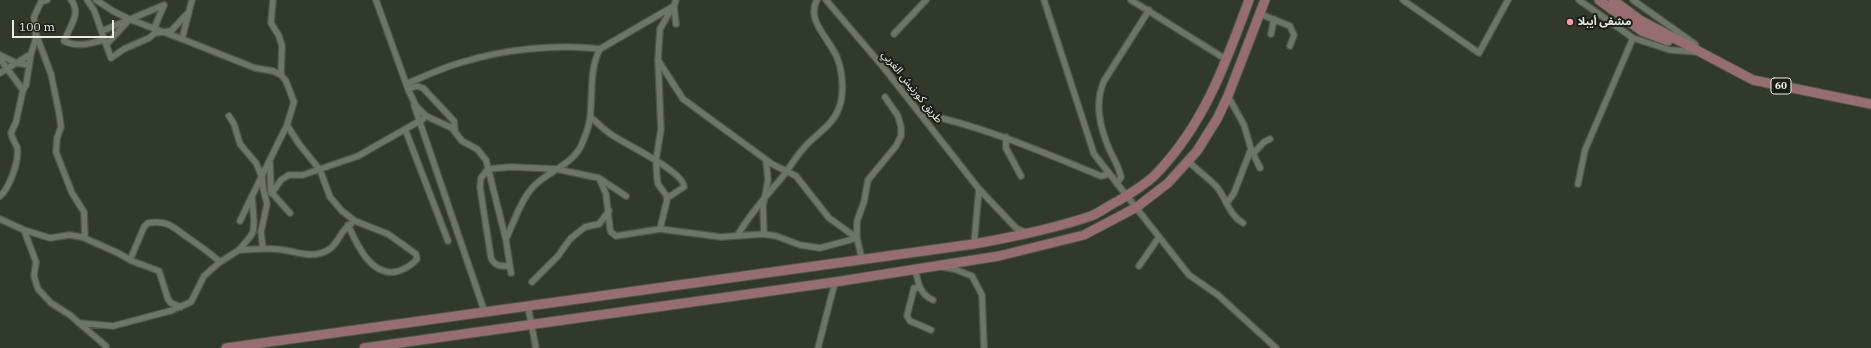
<!DOCTYPE html>
<html>
<head>
<meta charset="utf-8">
<style>
  body { margin:0 }
  #map { position:relative; width:1871px; height:348px; overflow:hidden; background:#31392a; font-family:"IBM Plex Serif",serif }
  canvas { display:block }
  .scale { position:absolute; left:12px; top:20px; width:102px; height:18px; box-sizing:border-box; border:2px solid #e9eee5; border-top:0; padding-left:5px; font-size:12px; line-height:14px; white-space:nowrap; color:#e9eee5; -webkit-text-stroke:3px #1b1e18; paint-order:stroke }
</style>
</head>
<body>
<div id="map">
<canvas width="1871" height="348"></canvas>
<div class="scale">100 m</div>
</div>
<script>
const ctx = document.querySelector('canvas').getContext('2d');
ctx.lineJoin = 'round';
function strokePath(path, color, width, dash) { ctx.strokeStyle = color; ctx.lineWidth = width; ctx.lineCap = dash ? 'butt' : 'round'; ctx.setLineDash(dash || []); ctx.stroke(path); }
function drawText(font, color, halo, rows, align = 'center') {
  ctx.font = font + ' "IBM Plex Serif","Noto Sans Arabic",serif'; ctx.lineWidth = 4; ctx.setLineDash([]); ctx.textBaseline = 'middle'; ctx.strokeStyle = halo; ctx.fillStyle = color; for (const [text, x, y, turn = 0] of rows) {
    ctx.save(); ctx.translate(x, y); ctx.rotate((+turn || 0) * Math.PI / 180); ctx.textAlign = isNaN(turn) ? turn : align; if (halo) ctx.strokeText(text, 0, 0); ctx.fillText(text, 0, 0); ctx.restore();
  }
}
const minor = new Path2D(`
  M71 0C82 13 69 28 64 41 78 48 91 43 104 40
  M87 0 94 10 111 58 124 49 149 38 155 33 171 31 188 13
  M96 0 113 11 129 19 182 39
  M273 0 271 23 279 36 282 46 281 75
  M376 0 408 89 416 106 426 116 452 128 462 141 477 149 486 160 506 240 511 273
  M826 0 884 68 979 189 1016 228 1027 233
  M1044 0 1094 154 1189 275 1218 295 1276 348
  M1131 0 1227 60
  M1403 0 1479 53 1508 0
  M1579 0 1633 38 1670 50 1697 52 1695 44 1633 0
  M1260 14 1290 26 1294 35 1290 46
  M676 24 674 6 676 0
  M154 29 164 5
  M102 31 164 5
  M36 34 51 74 59 113 61 127 57 138 56 152 72 193 84 212 85 238
  M894 34 926 0
  M1271 34 1274 19
  M106 45 128 21
  M0 55 16 63 29 65
  M0 59 23 90
  M658 60 683 99 772 164 796 176 829 218 857 238
  M0 73 31 54
  M406 84C425 76 444 67 463 62 505 49 557 44 600 49
  M409 92 408 89 417 86 423 88 454 121 455 131
  M1228 96 1244 125 1251 149 1260 168
  M414 105 485 313
  M920 113C985 127 1040 151 1101 176L1109 174
  M229 116 234 124 240 144 256 163 262 177 263 188 267 204 261 232 263 249
  M590 117C598 123 604 130 612 135 625 144 685 172 684 187L667 198
  M287 125 299 144 320 170 330 197 342 211 355 221 388 234 416 254 417 259C412 265 407 268 399 271 372 279 357 245 348 225
  M405 129 448 241
  M1006 137V148L1021 176
  M1253 154 1264 142 1270 139
  M1188 161C1197 170 1207 177 1216 186 1227 199 1228 214 1243 223
  M270 162 271 193
  M599 178 606 194 610 229 611 232 616 236 660 229 721 237 764 234 776 236 800 245 820 248 857 238
  M1117 184 1121 177C1119 167 1114 159 1110 151 1100 128 1094 104 1104 81L1149 10
  M1578 184 1585 150 1633 38
  M0 196C9 189 20 160 17 147 15 143 12 138 11 133L16 122 23 90 26 85 31 54 36 38 34 17 41 2 47 0
  M1227 203 1234 193 1251 149
  M290 213 272 193 281 180 289 175H303L358 156 423 119
  M0 219 24 230 50 238 69 235 82 237 118 253 132 261 159 271 168 299 171 303 181 307
  M240 221 252 196
  M660 229 667 200 666 195 658 184 657 178 656 160 661 129 658 60 660 29 672 8
  M24 230 36 262 34 276 38 289 51 303 70 315 79 323 113 326 170 311 191 302 204 276 220 262 239 250 250 237 253 232 254 221 252 196 287 125 294 102 286 81 281 75 273 71 255 68 182 39 192 0
  M764 234 763 206 768 180 766 160
  M737 236C749 216 764 198 779 181 788 171 794 159 803 149 815 134 832 127 839 108 844 95 843 74 838 60 832 41 805 21 817 0
  M506 239C514 222 520 202 532 188 546 172 571 166 581 146 585 137 589 127 590 118 593 95 589 69 600 49L674 6
  M974 244 979 189
  M239 250C251 250 262 248 274 249 293 249 313 262 331 248 339 241 341 230 351 224
  M130 260 144 227 148 223C168 220 173 227 187 237 199 245 210 253 220 262
  M862 260 857 238V221L864 202 868 180 896 146 901 136V127L898 116 885 97
  M510 266C502 266 495 267 491 258L480 187 481 178 488 169 511 167 556 169 599 178 626 196
  M1139 266 1159 237
  M942 267 954 269 972 276 982 295 984 348
  M915 268C918 282 919 294 933 300
  M532 282 558 256 570 239 585 227 599 224 609 211
  M919 288H914L907 316 910 321 931 330
  M528 307 536 348
  M79 323 106 346V348
  M818 348 835 282`);
const primary = new Path2D(`
  M1599 0 1642 31 1668 41
  M1613 0 1640 20 1753 80 1871 104
  M226 348 974 244C1013 237 1053 229 1091 216 1101 212 1109 205 1118 201 1131 193 1147 184 1157 173 1205 123 1226 62 1249 0
  M364 348 835 282 999 256 1084 235 1137 207 1168 183 1197 151 1217 119 1228 96 1265 0`);
strokePath(minor, '#4f5649', 8);
strokePath(primary, '#4f5649', 11);
strokePath(minor, '#6d7666', 5.5);
strokePath(primary, '#966e71', 9);
for (const [x, y, r, color] of [
  [1570,22,4,"#f39aac"]
]) { const dot = new Path2D(); dot.arc(x, y, r, 0, 2 * Math.PI); ctx.fillStyle = color; ctx.fill(dot); strokePath(dot, '#1b1e18', 1.5); }
for (const [x, y, w] of [
  [1781,86,20]
]) { const box = new Path2D(); box.roundRect(x - w / 2, y - 8, w, 16, 3); ctx.fillStyle = '#1b1e18'; ctx.fill(box); strokePath(box, '#e9eee5', 1); }
drawText('bold 10px', '#e9eee5', null, [
  ["60",1781,86]
]);
drawText('bold 11px', '#e9eee5', '#1b1e18', [
  ["مشفى أيبلا",1578,22]
], 'left');
drawText('11px', '#e9eee5', '#1b1e18', [
  ["طريق كورنيش الغربي",912,87,51]
]);
</script>
</body>
</html>
